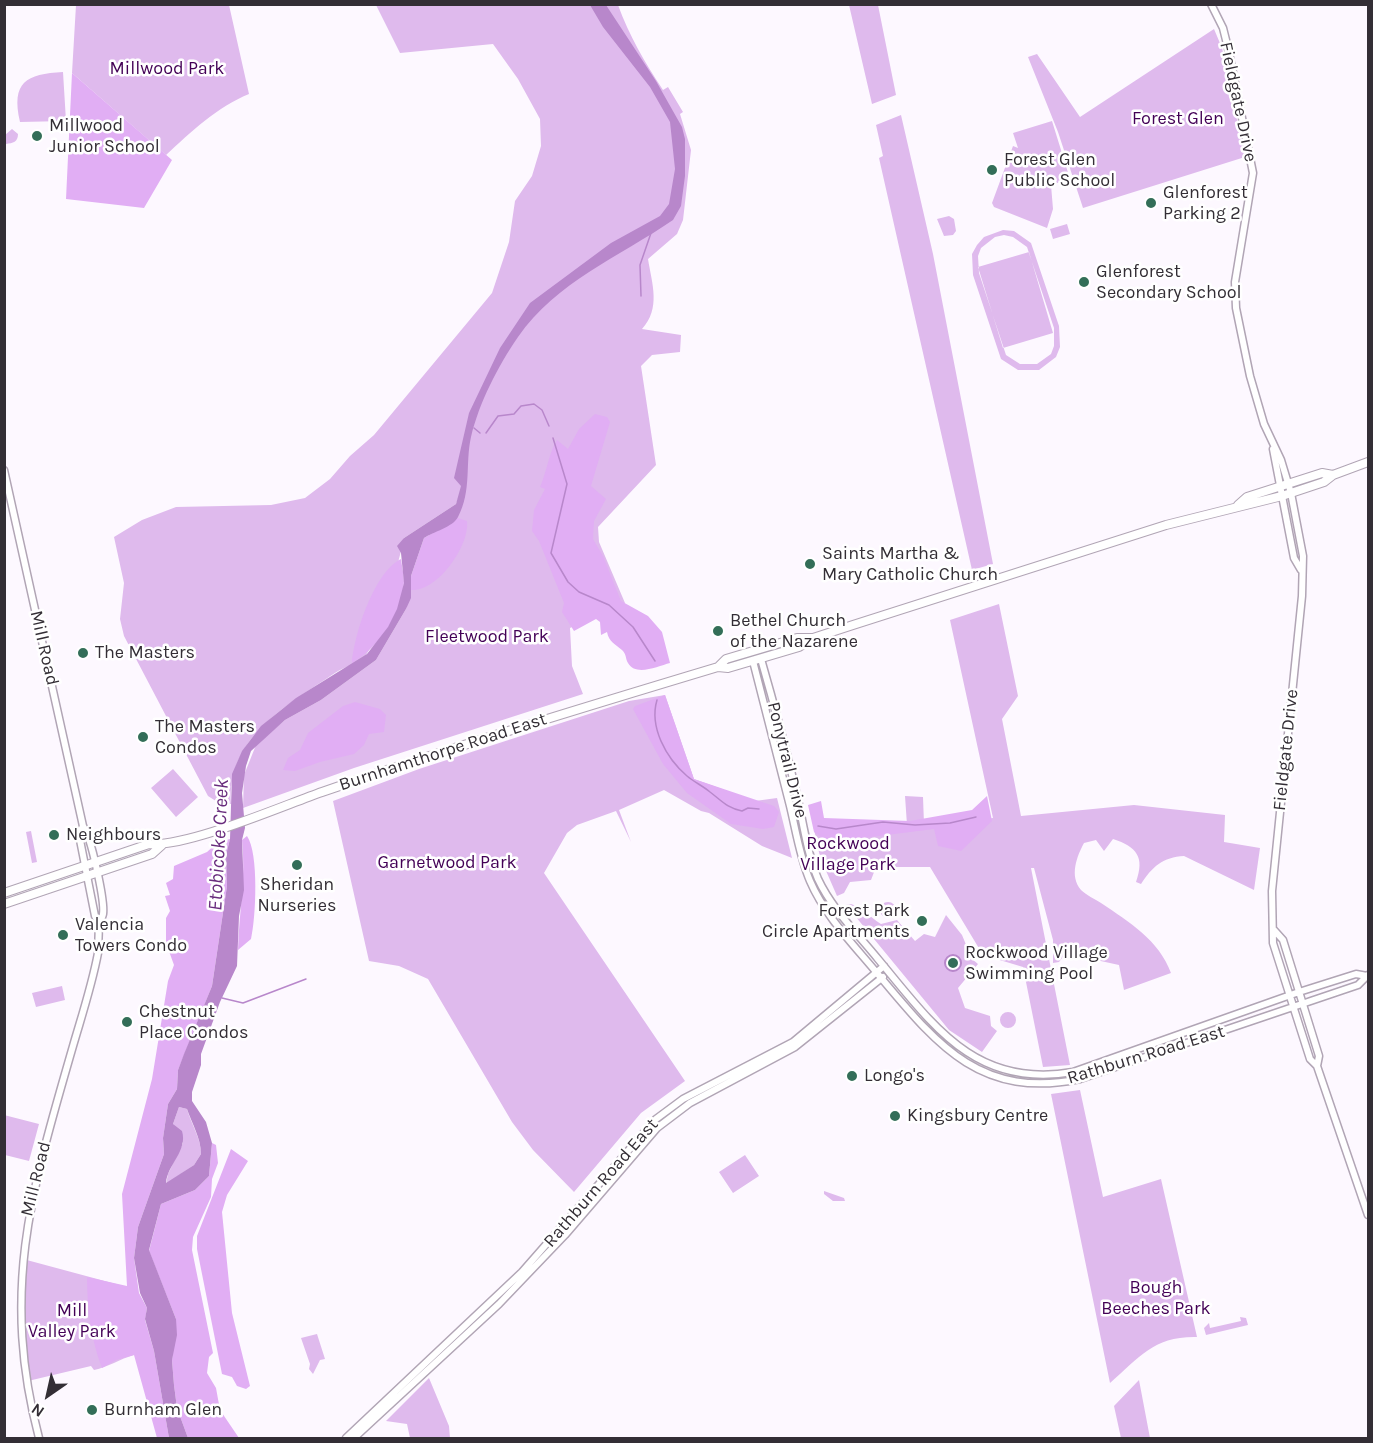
<!DOCTYPE html>
<html>
<head>
<meta charset="utf-8">
<style>
  body { margin:0 }
  #map { position:relative; width:1373px; height:1443px; overflow:hidden; background:#fdf8ff; font-family:Karla,sans-serif }
  canvas { display:block }
  .frame { position:absolute; inset:0; border:6px solid #332e35; pointer-events:none }
  .north { position:absolute; left:18px; top:1365px; width:60px; height:60px; -webkit-text-stroke:4px #fff; paint-order:stroke; rotate:214deg; font-size:16px; font-weight:700; line-height:24px; text-align:center; color:#332e35 }
  .north::after { content:''; display:block; margin:auto; width:21px; height:27px; background:#332e35; clip-path:polygon(50% 0,100% 100%,50% 72%,0 100%) }
</style>
</head>
<body>
<div id="map">
<canvas width="1373" height="1443"></canvas>
<div class="frame"></div>
<div class="north">N</div>
</div>
<script>
const ctx = document.querySelector('canvas').getContext('2d');
ctx.lineJoin = 'round';
function fill(path, color) { ctx.fillStyle = color; ctx.fill(path, 'evenodd'); }
function strokePath(path, color, width, dash) { ctx.strokeStyle = color; ctx.lineWidth = width; ctx.lineCap = dash ? 'butt' : 'round'; ctx.setLineDash(dash || []); ctx.stroke(path); }
function drawText(font, color, halo, rows, align = 'center') {
  ctx.font = font + ' Karla,sans-serif'; ctx.lineWidth = 5; ctx.setLineDash([]); ctx.textBaseline = 'middle'; ctx.strokeStyle = halo; ctx.fillStyle = color; for (const [text, x, y, turn = 0] of rows) {
    ctx.save(); ctx.translate(x, y); ctx.rotate((+turn || 0) * Math.PI / 180); ctx.textAlign = isNaN(turn) ? turn : align; if (halo) ctx.strokeText(text, 0, 0); ctx.fillText(text, 0, 0); ctx.restore();
  }
}
fill(new Path2D(`
  M76 5H229L249 94C217 107 191 132 166 155L72 73Z
  M376 5H618C629 35 645 63 663 90L668 87 683 112 680 114 691 150 683 220 677 234 648 259C652 284 661 308 642 329L681 335 680 352 652 355 641 366 656 465 598 527 599 542 625 603 570 628 572 666 583 694 354 768 243 808 244 775 256 745 285 720 321 700 376 660 406 609 411 590 453 523 460 494 456 504 404 538C401 555 376 644 366 655 359 663 344 667 335 673 286 706 227 737 231 804L219 803 208 796 124 636 120 619 124 583 114 537 142 520 176 507 271 505 305 498 330 479 350 456 374 435 492 293 509 242 515 201 532 176 541 146 540 119 518 79 493 44 400 53Z
  M849 5H878L896 95 872 104Z
  M1214 29 1222 48 1245 157 1083 208 1058 132 1028 57 1037 54 1080 117Z
  M63 72 66 121 20 122C11 82 26 74 63 72Z
  M901 115 933 254 993 564 972 570 879 158 883 156 876 125Z
  M1052 121 1070 179 1051 185 1053 209 1047 228 994 207 992 203 1013 146 1018 148 1013 133Z
  M12 129 18 134C18 142 13 143 6 144L5 135Z
  M949 216 954 219 956 231 953 235 944 236 937 219Z
  M1067 224 1070 234 1053 239 1050 229Z
  M1003 230 1014 231 1031 243 1059 326 1060 347 1056 357 1039 370H1018L1001 359 973 275 972 254 977 245 984 237ZM1004 235 1013 237 1027 247 1054 328V346L1051 354 1037 364H1020L1006 355 979 273 978 256 981 248 995 237Z
  M1029 252 1053 333 1003 348 978 267Z
  M999 604 1018 696 1002 719 1021 816 1134 805 1225 815 1224 842 1260 848 1254 890 1184 856C1163 857 1152 867 1141 884L1136 882C1145 857 1137 847 1113 839L1104 851 1096 840 1084 843C1077 856 1069 876 1081 890 1086 895 1095 899 1101 903 1129 922 1159 940 1171 973L1124 990 1119 965 1087 958 1069 949 1059 962 1053 963V940L1034 868H1031L1070 1065 1043 1067 1023 967 983 955 930 867H876L871 880 850 882 844 893 837 896 820 857 812 820 819 826 907 825 905 796 923 797 924 824 993 818 950 620Z
  M665 695 694 779 755 801 777 798 792 858 762 846 709 813 701 811 664 790 619 810 631 842 616 811 577 825 567 833 544 873 685 1081 641 1113 574 1192 533 1150 512 1122 428 979 399 966 369 961 333 801 419 769 629 701Z
  M173 769 198 797 176 817 151 788Z
  M31 831 37 862 32 863 26 832Z
  M880 910a8 8 0 1 1 16 0a8 8 0 1 1-16 0Z
  M851 904C865 908 869 917 881 924L897 920 915 941 924 934 935 937 946 915 962 935 972 959 978 964 958 988 965 1008 990 1016 991 1026 997 1031 982 1052 949 1030 846 905Z
  M62 986 65 1000 36 1007 32 993Z
  M1000 1020a8 8 0 1 1 16 0a8 8 0 1 1-16 0Z
  M1080 1090 1103 1197 1161 1179 1197 1337C1154 1336 1140 1357 1110 1383L1051 1094Z
  M179 1107 187 1109C191 1124 201 1138 201 1154L194 1165 166 1184 168 1174 183 1143 173 1124Z
  M4 1115 39 1124 29 1161 5 1155Z
  M745 1155 759 1176 733 1193 719 1172Z
  M824 1191 844 1198 845 1201H833L824 1194Z
  M23 1259 127 1287 134 1355C120 1359 108 1367 94 1370L91 1366 28 1381 22 1345Z
  M1240 1317 1246 1318 1248 1325 1206 1335 1204 1328 1209 1323 1210 1328 1241 1321Z
  M317 1334 325 1359 320 1360 313 1374 309 1369 310 1364 301 1338Z
  M429 1378 449 1426 450 1438H410L407 1424 386 1421Z
  M1139 1380 1150 1438H1121L1114 1406Z`), '#dfbaed');
fill(new Path2D(`
  M72 73 172 160 144 208 66 199Z
  M595 414 607 417 610 422 591 486 606 499 594 521 593 539 603 556 621 601 648 616 662 632 670 663C658 666 636 677 628 663 625 658 627 655 622 650 615 644 609 642 607 632L601 635 600 622 596 619 574 631 562 612 564 603 539 541 532 531 534 510 545 489 540 487C547 471 549 452 557 440L568 449 579 429Z
  M458 518 467 521C470 545 438 592 411 590V576L424 538Z
  M401 559C402 567 404 575 404 582 403 614 378 648 352 663 354 635 374 572 401 559Z
  M665 695 694 779 774 806 779 812 774 827 763 829 731 824 687 793 663 764 633 709 635 706Z
  M355 702 380 709 386 715 384 732 369 734 364 745 354 754 320 762 295 771 283 770 288 758 300 750 308 733 343 706Z
  M987 796 992 821 961 851 938 846 934 829 863 838 855 847 836 848 814 832 808 805 821 801 824 818 910 821 972 810Z
  M247 836C259 853 256 918 251 939L238 950C239 912 246 878 242 840Z
  M230 839 226 855 227 886 212 986 178 1070 177 1089 168 1104 163 1138 164 1154 138 1227 134 1258 139 1293 147 1308 145 1320 154 1351 169 1438H157L134 1355 116 1360 102 1368C91 1340 87 1308 87 1277L127 1286 122 1194 152 1079 168 981 174 965 166 943V918L170 911 165 896 170 895 166 883 173 879 174 866 207 852 218 842Z
  M212 1143 216 1145 218 1163 212 1179 211 1197 193 1237 192 1250 213 1353 209 1357 207 1373 216 1388 220 1410 239 1438H188L177 1408 174 1385 172 1360 176 1319 149 1251 161 1204 195 1190 209 1176Z
  M231 1149 248 1161 227 1195 222 1212 232 1313 250 1386 246 1389 237 1386 232 1377 222 1374 197 1249V1236Z`), '#e1aef4');
fill(new Path2D(`
  M590 5H606L656 81 682 127 685 139V176L681 206 673 220C619 257 556 282 518 337 498 366 479 403 471 437 465 464 472 490 458 517 453 527 433 532 424 538L411 576V598L406 609 376 660 321 700 285 720 251 751 246 766 242 793 245 828 242 840 244 890 239 916 237 966 220 1002 201 1054V1065L192 1092V1101L206 1122 212 1143 209 1176 195 1190 161 1204 149 1250 176 1319 177 1335 172 1360 174 1385 177 1408 188 1438H169L154 1351 145 1319 147 1308 140 1293 134 1258 138 1227 164 1154 163 1138 168 1104 177 1089 178 1070 184 1054 212 986 227 886 226 855 230 839 232 774 242 751 261 726 296 698 367 654 388 627 397 609 404 583 401 553 397 546 404 538 456 504 461 486 454 478 469 413 500 348 530 303 611 243 660 216 669 204 675 169 670 122 650 87 603 27ZM179 1107 187 1109C192 1124 201 1138 201 1154L194 1165 166 1183C167 1165 188 1151 182 1131L173 1124Z
  M944 963a9 9 0 1 1 18 0a9 9 0 1 1-18 0Z`), '#b887cb');
strokePath(new Path2D(`
  M641 296 640 265 651 233
  M474 428 480 433
  M486 433 498 416 514 414 521 406 534 404 542 410 549 426
  M553 438 567 484 551 553 568 582 579 592 609 605 633 627 655 661
  M657 700C649 727 666 758 687 776 694 782 703 786 710 792 722 801 727 808 742 811L748 808 759 809
  M818 826 836 829 883 822 915 825 950 823 976 817
  M222 998 243 1003 306 979`), '#b887cb', 1.5);
const tertiary = new Path2D(`
  M1211 4 1223 28 1228 48 1253 173 1235 282 1236 308 1250 376 1264 424 1281 460 1291 493 1303 556 1302 596 1272 891 1273 943 1310 1059 1317 1066 1368 1215
  M1273 449 1294 558 1301 570
  M4 470 83 826C91 836 105 901 103 914 103 915 100 922 99 923
  M761 659C774 704 786 749 797 795 803 822 807 853 818 879 832 909 857 933 878 959 933 1025 975 1089 1073 1072L1299 992 1356 974 1367 976
  M753 661C765 709 778 758 790 806 796 831 800 858 810 881 825 916 853 944 877 973 935 1042 978 1100 1080 1079L1358 985 1368 975
  M1274 930 1283 940 1319 1056 1317 1066
  M39 1438C0 1290 32 1188 73 1046 82 1015 92 985 98 953L99 923 95 916 79 835 83 826
  M346 1438 522 1272 656 1119 683 1099 793 1042 884 966
  M354 1438 499 1304 565 1235 657 1128 690 1103 795 1047 883 977`);
const secondary = new Path2D(`
  M1238 505 1247 497 1322 473 1333 475
  M718 667 726 659 797 638H812
  M4 893 149 844C188 847 282 806 322 792 453 747 585 707 718 667L728 668 799 647 813 638 853 625 1166 525 1282 496 1324 482 1333 475 1368 462
  M4 904 152 854 162 845`);
strokePath(tertiary, '#b1a5b5', 9);
strokePath(secondary, '#b1a5b5', 10);
strokePath(tertiary, '#fff', 6);
strokePath(secondary, '#fff', 8);
for (const [x, y, r, color] of [
  [37,136,6,"#336e58"],
  [992,170,6,"#336e58"],
  [1151,203,6,"#336e58"],
  [1084,282,6,"#336e58"],
  [810,564,6,"#336e58"],
  [718,631,6,"#336e58"],
  [83,653,6,"#336e58"],
  [143,737,6,"#336e58"],
  [54,835,6,"#336e58"],
  [297,865,6,"#336e58"],
  [922,921,6,"#336e58"],
  [63,935,6,"#336e58"],
  [953,963,6,"#336e58"],
  [127,1022,6,"#336e58"],
  [852,1076,6,"#336e58"],
  [895,1116,6,"#336e58"],
  [92,1410,6,"#336e58"]
]) { const dot = new Path2D(); dot.arc(x, y, r, 0, 2 * Math.PI); ctx.fillStyle = color; ctx.fill(dot); strokePath(dot, '#fff', 2); }
drawText('18px', '#430056', '#fff', [
  ["Millwood Park",167,69],
  ["Forest Glen",1178,119],
  ["Fleetwood Park",487,637],
  ["Rockwood",848,844],
  ["Village Park",848,865],
  ["Garnetwood Park",447,863],
  ["Bough",1156,1288],
  ["Beeches Park",1156,1309],
  ["Mill",72,1311],
  ["Valley Park",72,1332]
]);
drawText('18px', '#332e35', '#fff', [
  ["Fieldgate Drive",1238,102,78],
  ["Mill Road",44,648,77],
  ["Fieldgate Drive",1286,750,-84],
  ["Burnhamthorpe Road East",443,752,-18],
  ["Ponytrail Drive",787,760,76],
  ["Rathburn Road East",1146,1055,-17],
  ["Mill Road",36,1179,-76],
  ["Rathburn Road East",601,1183,-49]
]);
drawText('18px', '#332e35', '#fff', [
  ["Millwood",49,126],
  ["Junior School",49,147],
  ["Forest Glen",1004,160],
  ["Public School",1004,181],
  ["Glenforest",1163,193],
  ["Parking 2",1163,214],
  ["Glenforest",1096,272],
  ["Secondary School",1096,293],
  ["Saints Martha &",822,554],
  ["Mary Catholic Church",822,575],
  ["Bethel Church",730,621],
  ["of the Nazarene",730,642],
  ["The Masters",95,653],
  ["The Masters",155,727],
  ["Condos",155,748],
  ["Neighbours",66,835],
  ["Sheridan",297,885,"center"],
  ["Nurseries",297,906,"center"],
  ["Forest Park",910,911,"right"],
  ["Circle Apartments",910,932,"right"],
  ["Valencia",75,925],
  ["Towers Condo",75,946],
  ["Rockwood Village",965,953],
  ["Swimming Pool",965,974],
  ["Chestnut",139,1012],
  ["Place Condos",139,1033],
  ["Longo's",864,1076],
  ["Kingsbury Centre",907,1116],
  ["Burnham Glen",104,1410]
], 'left');
drawText('italic 20px', '#692c7d', '#fff', [
  ["Etobicoke Creek",219,845,-87]
]);
</script>
</body>
</html>
